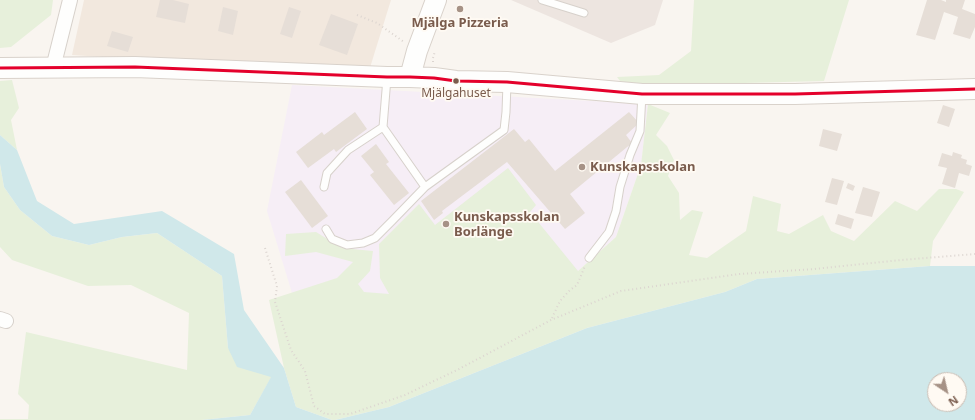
<!DOCTYPE html>
<html>
<head>
<meta charset="utf-8">
<style>
  body { margin:0 }
  #map { position:relative; width:975px; height:420px; overflow:hidden; background:#f9f5f0; font-family:"Noto Sans",sans-serif }
  canvas { display:block }
  .north { position:absolute; left:927px; top:372px; width:40px; height:40px; box-sizing:border-box; background:#fffaf3; border:1px solid #cabbb1; border-radius:50%; rotate:145deg; font-size:11px; font-weight:700; line-height:16px; text-align:center; color:#7a5c4d }
  .north::after { content:''; display:block; margin:auto; width:14px; height:18px; background:#a69286; clip-path:polygon(50% 0,100% 100%,50% 72%,0 100%) }
</style>
</head>
<body>
<div id="map">
<canvas width="975" height="420"></canvas>
<div class="north">N</div>
</div>
<script>
const ctx = document.querySelector('canvas').getContext('2d');
ctx.lineJoin = 'round';
function fill(path, color) { ctx.fillStyle = color; ctx.fill(path, 'evenodd'); }
function strokePath(path, color, width, dash) { ctx.strokeStyle = color; ctx.lineWidth = width; ctx.lineCap = dash ? 'butt' : 'round'; ctx.setLineDash(dash || []); ctx.stroke(path); }
function drawText(font, color, halo, rows, align = 'center') {
  ctx.font = font + ' "Noto Sans",sans-serif'; ctx.lineWidth = 3.5; ctx.setLineDash([]); ctx.textBaseline = 'middle'; ctx.strokeStyle = halo; ctx.fillStyle = color; for (const [text, x, y, turn = 0] of rows) {
    ctx.save(); ctx.translate(x, y); ctx.rotate((+turn || 0) * Math.PI / 180); ctx.textAlign = isNaN(turn) ? turn : align; if (halo) ctx.strokeText(text, 0, 0); ctx.fillText(text, 0, 0); ctx.restore();
  }
}
fill(new Path2D(`
  M84 0H391L368 74 72 55Z`), '#f2e8de');
fill(new Path2D(`
  M511 0H663L655 25 611 43Z`), '#ede5e0');
fill(new Path2D(`
  M292 85 648 104 641 165 616 237 578 271 535 298 296 306 267 211Z`), '#f6eef6');
fill(new Path2D(`
  M0 0H53L51 15 11 47 0 48Z
  M694 0H849L824 81 624 86 617 77 659 75 691 51Z
  M12 80 19 108 11 120 17 150 0 135V81Z
  M648 104 670 113 656 135 667 146 674 160 668 176 679 193 680 220 692 210 703 212 689 255 707 258 746 231 753 196 781 204 777 231 789 234 823 215 831 231 854 241 895 201 917 211 939 189H956L964 192 933 241 930 266 757 279 725 292 587 328 389 407 335 420H332L296 407 284 368 269 300 337 278 353 262 316 252 285 256 286 234 316 232 342 248 373 251 370 271 358 284 364 292 389 294 380 278 379 244 419 204 435 225 508 168 536 205 530 212 578 271 616 237 641 165Z
  M0 164 4 187 20 210 52 236 89 245 122 237 157 233 222 276 228 348 272 376 250 415 202 420H0V419H28L29 405 18 394 26 332 187 370 189 313 131 285 88 286 12 260 0 247Z`), '#e7f0db');
fill(new Path2D(`
  M0 135 17 150 37 201 74 224 162 211 234 254 244 310 284 368 296 407 332 420H202L250 415 271 377 237 367 228 348 222 276 157 233 122 237 89 245 52 236 20 210 4 187 0 164Z
  M930 266H975V420H335L389 407 587 328 725 292 757 279ZM935 380H959V404H935Z`), '#d0e8ea');
fill(new Path2D(`
  M160 0H173L189 4 185 23 156 17Z
  M927 0H941L946 2V0H965L962 9 975 14V27L970 39 953 34 958 17 944 12 935 40 916 35Z
  M223 7 238 11 233 35 218 31Z
  M289 7 301 11 292 38 280 34Z
  M331 14 358 24 347 55 319 45Z
  M112 31 133 37 128 52 107 46Z
  M943 105 955 109 949 127 937 123Z
  M355 112 367 129 336 152 334 149 308 168 296 152 322 132 324 135Z
  M629 112 639 123 626 135 632 143 570 194 585 213 565 229 507 162 442 211 443 213 434 220 421 201 514 129 525 142 529 139 555 171Z
  M823 129 842 134 837 151 819 146Z
  M376 144 389 162 386 164 409 193 394 205 370 175 374 172 361 156Z
  M953 152 962 155 961 158 967 160 966 164 972 166 969 176 959 173 955 188 942 184 947 168 938 166 942 153 952 156Z
  M832 178 844 181 837 205 825 202Z
  M301 180 328 216 312 228 285 192Z
  M848 183 855 186 853 191 846 188Z
  M863 187 880 192 872 217 855 213Z
  M838 214 854 219 851 229 835 224Z`), '#e6ded7');
const lane = new Path2D(`
  M542 0 584 13
  M383 127 425 187 504 130 506 112 507 83
  M324 187 327 173 348 150 383 127 387 78
  M326 229 332 239 347 245 363 243 375 238 392 221 425 187
  M589 258 609 232 616 211 620 187 630 155 640 131 642 94`);
const street = new Path2D(`
  M53 68 70 0
  M0 319 6 321`);
const secondary = new Path2D(`
  M0 68 135 67 387 77H410L434 78 456 81 507 82 642 94H795L975 89
  M410 77 417 51 436 0`);
strokePath(lane, '#d7d1cb', 9);
strokePath(street, '#d7d1cb', 16);
strokePath(secondary, '#d9d2cb', 22);
strokePath(new Path2D(`
  M357 15 377 23 404 42
  M433 62V58L435 51
  M265 248 277 286 275 302 291 350 305 371 314 406 325 414H350L405 395 459 369 551 320 621 291 739 274 814 269 901 260 975 254
  M552 318 560 301 570 290 577 285 585 266`), '#dcd5d0', 2, [1, 3]);
strokePath(lane, '#fefefd', 7);
strokePath(street, '#fefefd', 14);
strokePath(secondary, '#fefefd', 20);
strokePath(new Path2D(`
  M0 68 135 67 387 77H410L434 78 456 81 507 82 642 94H795L975 89`), '#e4002b', 3);
for (const [x, y, r, color] of [
  [460,9,4,"#a69286"],
  [456,81,3.5,"#7a5c4d"],
  [582,167,4,"#a69286"],
  [446,224,4,"#a69286"]
]) { const dot = new Path2D(); dot.arc(x, y, r, 0, 2 * Math.PI); ctx.fillStyle = color; ctx.fill(dot); strokePath(dot, '#fffaf3', 1.5); }
drawText('12px', '#7a5c4d', '#fffaf3', [
  ["Mjälgahuset",456,94]
]);
drawText('bold 13px', '#7a5c4d', '#fffaf3', [
  ["Mjälga Pizzeria",460,23,"center"],
  ["Kunskapsskolan",590,167],
  ["Kunskapsskolan",454,217],
  ["Borlänge",454,232]
], 'left');
</script>
</body>
</html>
